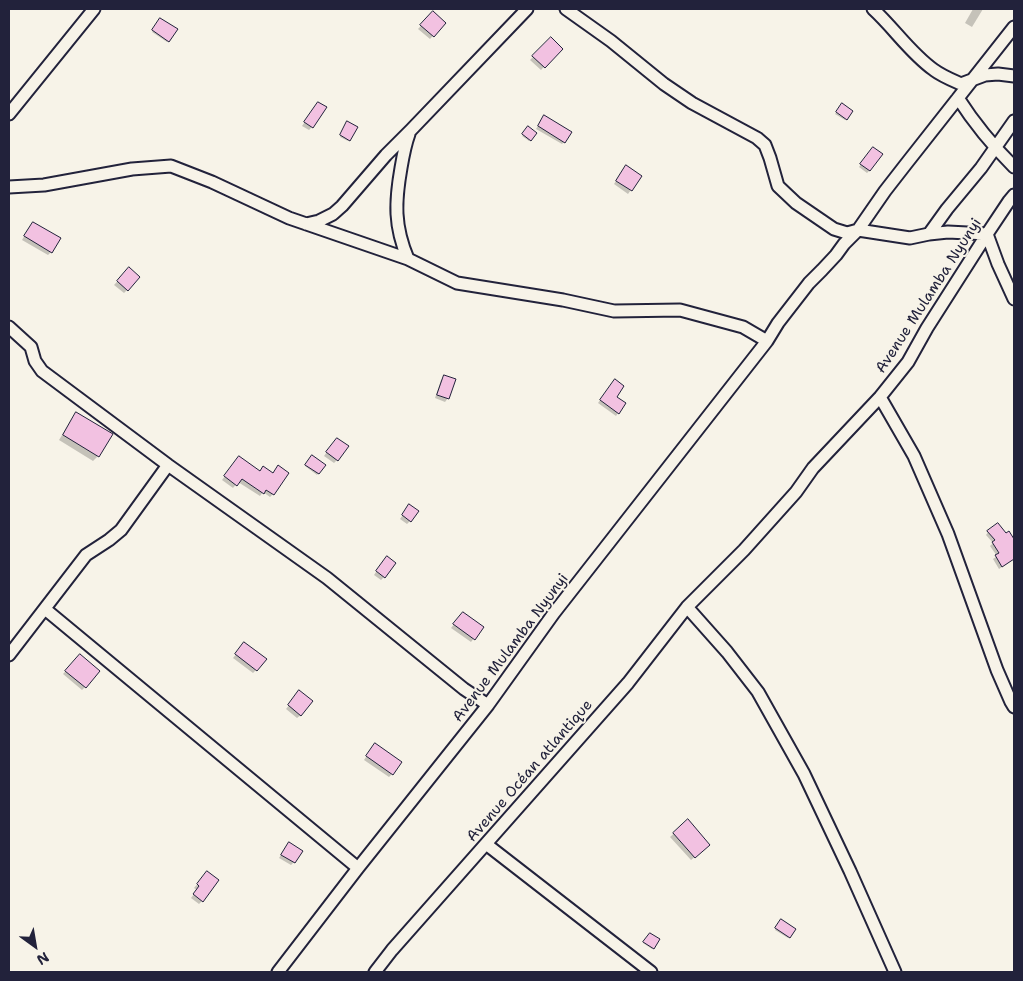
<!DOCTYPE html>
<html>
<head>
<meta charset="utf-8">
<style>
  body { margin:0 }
  #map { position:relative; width:1023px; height:981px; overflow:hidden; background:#f7f3e8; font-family:"Shantell Sans",sans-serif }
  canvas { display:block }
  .frame { position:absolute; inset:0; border:10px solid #22223b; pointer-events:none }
  .north { position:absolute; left:10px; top:921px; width:50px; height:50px; -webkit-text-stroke:4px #f7f3e8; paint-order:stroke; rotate:148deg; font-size:14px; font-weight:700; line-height:20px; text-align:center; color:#22223b }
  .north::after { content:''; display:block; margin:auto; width:18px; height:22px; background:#22223b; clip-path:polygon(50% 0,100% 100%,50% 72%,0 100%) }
</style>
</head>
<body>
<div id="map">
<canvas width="1023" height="981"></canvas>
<div class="frame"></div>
<div class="north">N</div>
</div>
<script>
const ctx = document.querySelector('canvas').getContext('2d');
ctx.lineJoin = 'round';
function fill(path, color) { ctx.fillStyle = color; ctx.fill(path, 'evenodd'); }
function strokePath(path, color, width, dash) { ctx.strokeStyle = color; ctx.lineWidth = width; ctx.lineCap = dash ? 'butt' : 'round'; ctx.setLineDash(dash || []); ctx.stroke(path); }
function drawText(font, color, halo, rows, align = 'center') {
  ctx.font = font + ' "Shantell Sans",sans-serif'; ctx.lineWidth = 4; ctx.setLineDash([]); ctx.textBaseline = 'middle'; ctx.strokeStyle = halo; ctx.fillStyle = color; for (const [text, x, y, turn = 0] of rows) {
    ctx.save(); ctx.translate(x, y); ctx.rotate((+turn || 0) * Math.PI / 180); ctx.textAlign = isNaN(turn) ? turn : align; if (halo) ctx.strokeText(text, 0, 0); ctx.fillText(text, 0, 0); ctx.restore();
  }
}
fill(new Path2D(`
  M973 9H983L972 27 965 23Z
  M433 13 444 24 430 39 418 29Z
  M159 21 176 30 167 42 152 32Z
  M551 39 561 49 541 70 530 60Z
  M318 103 312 127 309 130 302 126Z
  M842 105 846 119 845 120 835 114Z
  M542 119 564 142 562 144 536 129Z
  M346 124 349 140 348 141 340 137Z
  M529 128 536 133 529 141 522 136Z
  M871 151 870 170 867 173 859 167Z
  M623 170 640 177 628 194 614 184Z
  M30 226 51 252 48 255 22 240Z
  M126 272 127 290 124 293 114 285Z
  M445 377 448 398 445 402 435 398 441 380Z
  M612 384 618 413 616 416 598 403Z
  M77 414 98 456 93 461 59 440 72 419Z
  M334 442 337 460 334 463 324 456Z
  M312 457 324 465 317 475 305 466Z
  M236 461 259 472 272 474 275 470 273 494 270 497 263 492 260 496 238 482 233 488 222 480Z
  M407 509 410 521 407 524 400 519Z
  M988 532 1006 534 1009 533 1014 541V559L999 569 993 559 997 556 990 546 993 543 986 535Z
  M384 560V577L381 580 374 575Z
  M460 617 483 627 471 642 451 628Z
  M242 647 256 670 253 673 233 658Z
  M77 659 85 687 82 690 63 674Z
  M297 695 301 715 297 718 286 709Z
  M372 748 392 774 389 777 364 760Z
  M688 821 706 848 691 860 670 837Z
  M286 847 294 862 291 865 279 858Z
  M204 876 202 901 199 904 191 898 197 890 194 888Z
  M780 922 789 937 788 938 775 930Z
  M650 934 653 948 652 949 643 943Z`), '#0003');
const building = new Path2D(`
  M433 11 446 23 434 37 420 25Z
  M160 18 178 29 169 42 152 30Z
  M551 37 563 49 545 68 532 56Z
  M318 102 327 107 313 128 304 122Z
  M842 103 853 111 847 120 836 112Z
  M544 115 572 132 565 143 538 126Z
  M347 121 358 127 350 141 340 135Z
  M528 126 537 133 531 141 522 134Z
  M873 147 883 154 870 171 860 164Z
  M626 165 642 176 632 191 616 181Z
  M33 222 61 238 52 253 24 236Z
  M129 267 140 277 128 291 117 281Z
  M444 375 456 379 449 399 437 395Z
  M615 379 624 386 617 397 626 403 619 414 600 400Z
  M76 412 113 434 99 457 63 435Z
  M337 438 349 446 338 461 326 452Z
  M312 455 326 465 319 474 305 465Z
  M239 456 260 471 263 466 273 473 278 465 289 473 274 495 266 490 264 494 242 479 237 486 224 476Z
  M409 504 419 511 411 522 402 515Z
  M998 523 1006 533 1009 531 1014 539V559L1002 567 995 555 999 553 992 542 995 540 987 531Z
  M387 556 396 563 385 578 376 571Z
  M463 612 484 627 475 640 453 624Z
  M244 642 267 659 257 671 235 654Z
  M80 654 100 671 86 688 65 671Z
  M299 690 313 701 301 716 288 705Z
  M375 743 402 762 393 775 366 756Z
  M688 819 710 845 695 858 673 833Z
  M289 842 303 851 295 863 281 855Z
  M207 871 219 880 203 902 193 894 199 886 197 884Z
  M781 919 796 929 790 938 775 928Z
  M650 933 660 939 654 949 643 942Z`);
fill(building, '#f2c1e1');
strokePath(building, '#22223b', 1);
const street = new Path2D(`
  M566 9 611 41 664 84 692 103 757 138 765 145 770 158 778 186 796 203 834 229 847 233 858 230 910 238 929 234 948 232 987 234 998 264 1014 299
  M873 9C894 28 910 53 934 70 942 76 952 80 961 84L985 75 998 74 1014 76
  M958 98C974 123 993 146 1014 167
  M9 114 94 9
  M9 187 44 185 132 169 171 166 212 182 289 218 408 259 457 283 563 300 614 311 680 310 743 327 767 341
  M306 224 319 221 333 214 342 206 386 155 411 130 527 9
  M929 234 947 209 981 168 1014 121
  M408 259C394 226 395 202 401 168 403 156 405 145 409 134
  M9 327 31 347 35 361 42 371 168 465 327 578 464 689 488 705
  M880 397 914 456 948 534 997 670 1011 702 1014 707
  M687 607 727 652 758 692 804 774 850 871 895 972
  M45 609 358 868
  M9 655 86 555 109 540 121 530 168 465
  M486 844 651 972
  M278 972 358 868 488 705 554 613 767 341 778 323 809 283 822 270 836 255 844 244 858 230 885 191 906 164 1014 27
  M375 972 392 950 628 683 687 607 744 550 796 492 813 468 880 397 908 362 927 328 987 234 1009 201 1014 195`);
strokePath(street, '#22223b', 15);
strokePath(street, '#f7f3e8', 11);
drawText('15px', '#22223b', '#f7f3e8', [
  ["Avenue Mulamba Nyunyi",929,296,-57],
  ["Avenue Mulamba Nyunyi",511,648,-53],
  ["Avenue Océan atlantique",530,771,-49]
]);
</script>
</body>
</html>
